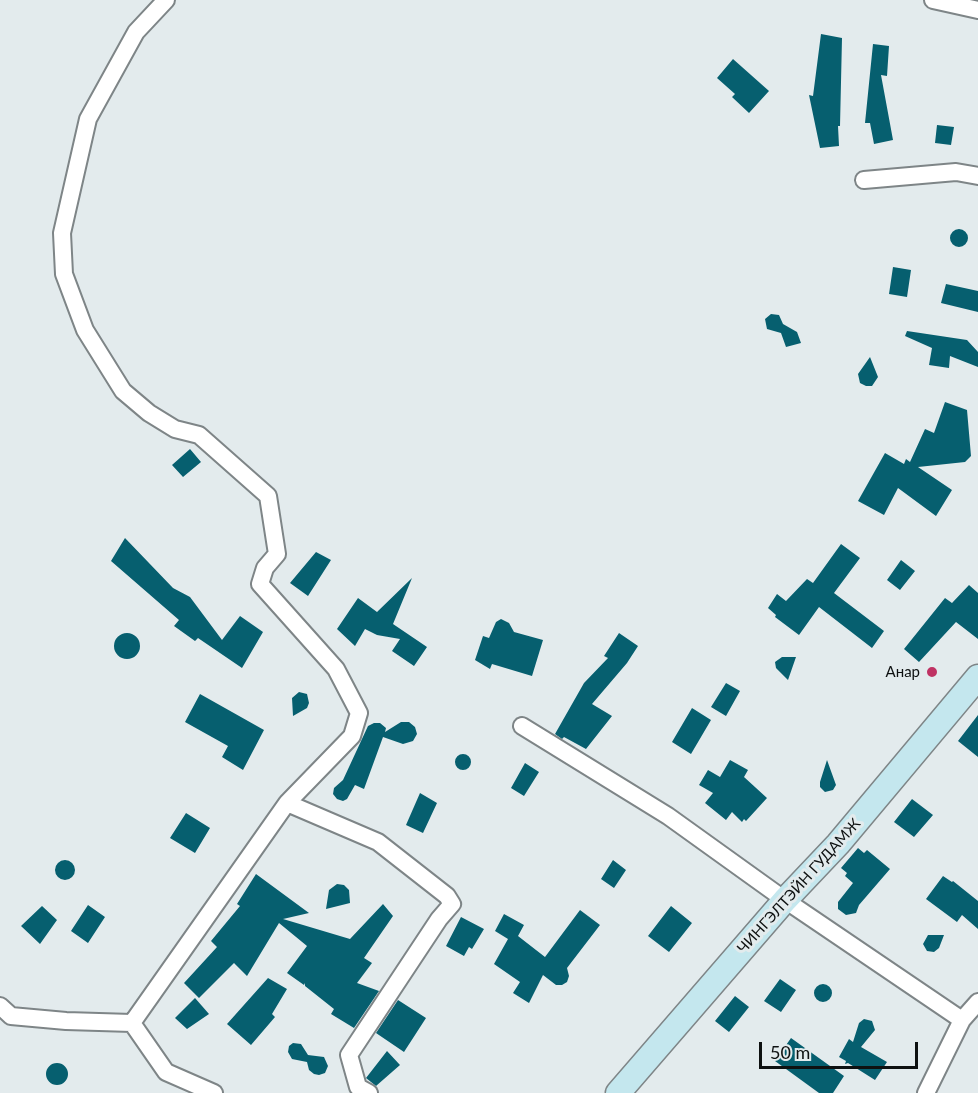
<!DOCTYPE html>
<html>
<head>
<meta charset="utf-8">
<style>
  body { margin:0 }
  #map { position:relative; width:978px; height:1093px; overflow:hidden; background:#e3ebed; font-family:Lato,sans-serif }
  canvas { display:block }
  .scale { position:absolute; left:759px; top:1042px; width:159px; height:27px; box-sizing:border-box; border:3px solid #0e1111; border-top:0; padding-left:8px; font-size:18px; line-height:21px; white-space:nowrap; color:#0e1111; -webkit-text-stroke:4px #e3ebed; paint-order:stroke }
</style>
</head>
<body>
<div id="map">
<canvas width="978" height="1093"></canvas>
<div class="scale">50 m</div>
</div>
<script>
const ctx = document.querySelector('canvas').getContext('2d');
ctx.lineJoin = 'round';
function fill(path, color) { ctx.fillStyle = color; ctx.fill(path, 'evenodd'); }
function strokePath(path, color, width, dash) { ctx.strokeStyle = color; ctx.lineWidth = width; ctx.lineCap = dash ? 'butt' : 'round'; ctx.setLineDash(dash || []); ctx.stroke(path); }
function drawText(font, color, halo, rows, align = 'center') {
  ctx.font = font + ' Lato,sans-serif'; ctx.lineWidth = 6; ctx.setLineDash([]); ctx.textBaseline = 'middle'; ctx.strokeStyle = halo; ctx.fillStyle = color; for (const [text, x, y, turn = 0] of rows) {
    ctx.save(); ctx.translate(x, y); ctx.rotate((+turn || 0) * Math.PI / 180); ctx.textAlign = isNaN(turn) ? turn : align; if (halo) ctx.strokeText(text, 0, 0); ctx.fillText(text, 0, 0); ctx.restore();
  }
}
fill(new Path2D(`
  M821 34 842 38 840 126H838L839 146 820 148 809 95 813 96Z
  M873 44 889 46 887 76 881 75 893 140 874 144 870 123H865Z
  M733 59 769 91 749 113 732 97 735 94 717 78Z
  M937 125 954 127 951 145 935 143Z
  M950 238a9 9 0 1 1 18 0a9 9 0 1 1-18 0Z
  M893 267 911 270 907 297 889 294Z
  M946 284 978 291V312L941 303Z
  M771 314 779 315 783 324 797 332 801 343 786 347 781 333 767 329 765 319Z
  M907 331 967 340 978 352V367L950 356 949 368 929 365 932 348 905 336Z
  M870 357 878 377 872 386H866L860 383 858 374Z
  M945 402 967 410 971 456 965 462 918 467 952 490 936 516 898 488 884 515 858 501 885 453 904 464 906 459 910 462 925 429 934 433Z
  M190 449 201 462 183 477 172 465Z
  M125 538 173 588 190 597 222 640 240 616 263 632 242 668 198 638 195 641 174 626 179 620 111 561Z
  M841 544 860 558 834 593 884 631 872 648 819 607 799 635 775 617 776 615 768 608 777 594 786 601 807 579 813 583Z
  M316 552 331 560 308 596 290 583Z
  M901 560 915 571 900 590 887 580Z
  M412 578 393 624 427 647 414 666 392 651 400 639 377 635 365 629 355 646 337 629 358 598 377 612Z
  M969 585 978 593V639L956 622 919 662 904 649 945 598 952 603Z
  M501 619 509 623 514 632 543 640 532 676 492 664 490 669 475 660 483 636 489 638 496 622Z
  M114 646a13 13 0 1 1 26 0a13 13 0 1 1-26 0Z
  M619 633 638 646 627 663 592 704 612 716 586 749 564 737 562 739 555 734 584 683 608 658 604 656Z
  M782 657H796L788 680 776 668 775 662Z
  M726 683 740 691 726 716 711 707Z
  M299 692 307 694 309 703 307 708 293 716 292 698Z
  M200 694 264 730 243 770 222 757 228 746 185 722Z
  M692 708 711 720 691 754 672 742Z
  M978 715V757L958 741Z
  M401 722H409L415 727 417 734 413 741 403 744 383 737 364 789 355 785 347 799 343 801 337 799 333 794 334 788 343 780 368 726 374 723H380L386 728 385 732Z
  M455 762a8 8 0 1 1 16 0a8 8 0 1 1-16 0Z
  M730 760 748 770 744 777 767 798 746 821 744 819 742 822 732 812 726 820 705 803 713 793 699 785 708 770 720 777Z
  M827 760 836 785 833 790 825 792 820 787V782Z
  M525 763 539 772 524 796 511 788Z
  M420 793 437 803 423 833 406 825Z
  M912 799 933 815 914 837 894 822Z
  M186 813 210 828 195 853 170 838Z
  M858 848 864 853 867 850 890 869 859 905 856 913 846 915 838 909V902L853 883 845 876 847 873 841 868Z
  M55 870a10 10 0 1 1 20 0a10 10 0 1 1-20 0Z
  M613 860 626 870 614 888 601 879Z
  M256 874 309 913 283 919 350 939 383 904 393 916 364 958 372 963 357 983 379 991 354 1028 331 1014 334 1009 305 986V983L304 985 287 973 307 946 279 923 247 976 234 963 199 998 184 983 217 947 211 941 240 906 237 904Z
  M943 876 952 882 953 881 978 901V929L962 915 957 922 926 899Z
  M337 884 344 885 349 890 350 903 326 909 329 890Z
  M88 905 105 917 88 943 71 931Z
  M42 906 57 920 40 944 21 926Z
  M671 906 692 923 669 952 648 936Z
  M580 910 600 925 567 968 569 976 567 982 562 985H556L543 975 529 1003 513 993 520 982 494 964 508 939 495 931 504 914 524 925 518 936 545 957Z
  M461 917 484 929 472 949 469 947 464 956 446 946Z
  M928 935H944L939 948 934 952 927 951 923 944Z
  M268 978 287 989 272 1014 275 1017 251 1045 227 1024Z
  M780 979 796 990 781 1012 764 1001Z
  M814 993a9 9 0 1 1 18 0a9 9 0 1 1-18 0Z
  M735 996 749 1007 729 1032 715 1021Z
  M195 998 209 1014 187 1029 175 1018Z
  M398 1000 426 1018 404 1052 376 1033Z
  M864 1019 872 1021 875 1030 861 1047 887 1062 875 1080 848 1063 845 1064 846 1061 839 1057 849 1039 853 1042 859 1023Z
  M791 1038 844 1076 833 1093H819L775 1061Z
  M293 1043 301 1044 308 1055 324 1057 328 1066 325 1073 319 1075 314 1074 309 1070 307 1062 292 1059 288 1052 289 1046Z
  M387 1051 400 1065 376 1086 366 1078Z
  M46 1074a11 11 0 1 1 22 0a11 11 0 1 1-22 0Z`), '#065f6f');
const street = new Path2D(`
  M166 0 136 32 88 119 62 233 64 274 85 330 123 391 149 413 175 429 199 435 268 496 277 554 265 568 260 584 336 669 359 713 352 736 287 803
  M933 0 978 10
  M864 180 956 172 978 176
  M522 726 668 816 785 900 962 1020
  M0 1006 11 1016 66 1021 132 1023
  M214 1093 166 1072 132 1023 287 803 378 842 447 896 452 904 439 919 349 1055 358 1087 369 1093
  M926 1093 962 1020 978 1002`);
const secondary = new Path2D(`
  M618 1093 785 900 838 844 978 677`);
strokePath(street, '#7e8587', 20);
strokePath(secondary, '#7e8587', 27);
strokePath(street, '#fff', 16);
strokePath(secondary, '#c4e7ee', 24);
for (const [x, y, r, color] of [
  [932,672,6,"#bf3263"]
]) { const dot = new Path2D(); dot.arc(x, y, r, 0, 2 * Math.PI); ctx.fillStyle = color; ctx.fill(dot); strokePath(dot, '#e3ebed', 2); }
drawText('15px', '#0e1111', '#e3ebed', [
  ["Анар",920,672]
], 'right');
drawText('15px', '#0e1111', '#e3ebed', [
  ["ЧИНГЭЛТЭЙН ГУДАМЖ",799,886,-48]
]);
</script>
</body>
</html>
